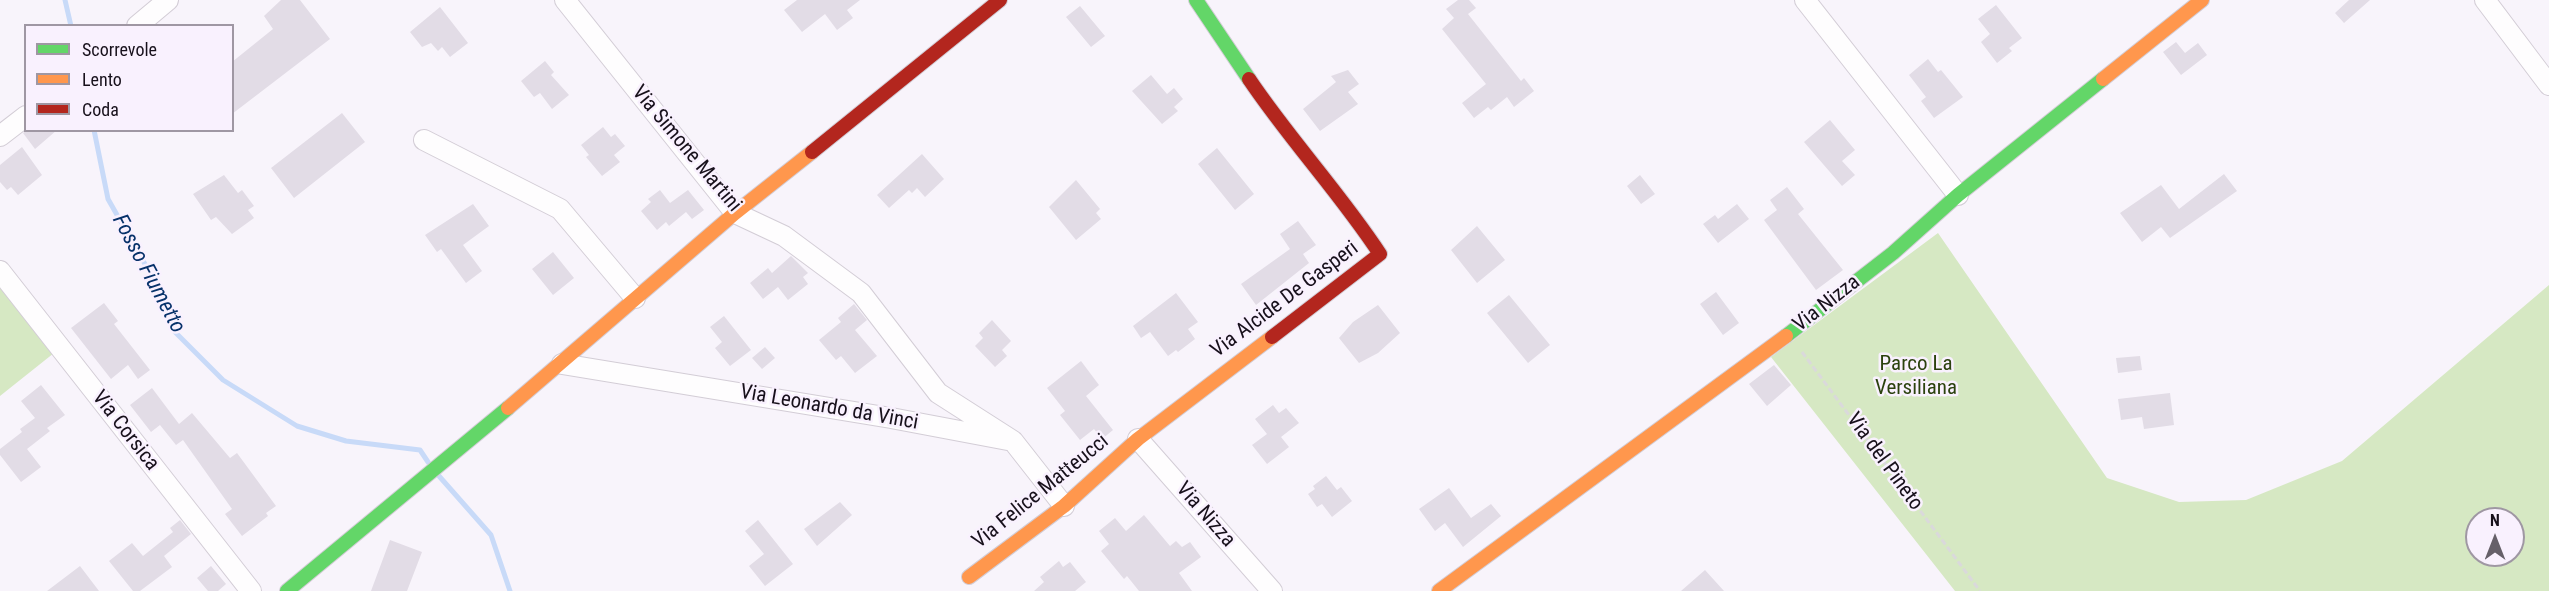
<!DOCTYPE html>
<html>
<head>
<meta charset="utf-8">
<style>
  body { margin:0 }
  #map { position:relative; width:2549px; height:591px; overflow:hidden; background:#f8f4fb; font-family:"Roboto Condensed",sans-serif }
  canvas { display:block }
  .legend { position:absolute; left:24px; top:24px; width:210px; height:108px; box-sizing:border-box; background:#f9f1fe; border:2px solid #9f97a3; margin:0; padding:8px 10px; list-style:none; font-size:18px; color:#17101b }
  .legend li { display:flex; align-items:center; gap:12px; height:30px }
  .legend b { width:30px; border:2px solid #9f97a3 }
  .north { position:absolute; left:2465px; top:507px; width:60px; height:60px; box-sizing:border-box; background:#f9f1fe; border:2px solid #9f97a3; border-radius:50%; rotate:0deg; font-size:16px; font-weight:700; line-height:24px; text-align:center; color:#17101b }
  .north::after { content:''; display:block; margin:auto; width:21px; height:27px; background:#666069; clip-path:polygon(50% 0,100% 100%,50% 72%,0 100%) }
</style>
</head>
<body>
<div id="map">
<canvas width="2549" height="591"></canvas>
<ul class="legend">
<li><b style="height:8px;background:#63d668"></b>Scorrevole</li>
<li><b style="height:8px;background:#ff974d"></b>Lento</li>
<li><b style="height:8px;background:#b3261e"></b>Coda</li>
</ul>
<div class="north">N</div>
</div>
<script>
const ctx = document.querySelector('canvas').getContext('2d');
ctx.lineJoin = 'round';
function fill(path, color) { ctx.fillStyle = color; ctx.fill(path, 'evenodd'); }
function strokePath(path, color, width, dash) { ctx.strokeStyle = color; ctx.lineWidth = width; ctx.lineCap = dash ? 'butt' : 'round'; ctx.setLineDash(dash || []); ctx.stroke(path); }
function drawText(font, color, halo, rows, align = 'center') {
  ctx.font = font + ' "Roboto Condensed",sans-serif'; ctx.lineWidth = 5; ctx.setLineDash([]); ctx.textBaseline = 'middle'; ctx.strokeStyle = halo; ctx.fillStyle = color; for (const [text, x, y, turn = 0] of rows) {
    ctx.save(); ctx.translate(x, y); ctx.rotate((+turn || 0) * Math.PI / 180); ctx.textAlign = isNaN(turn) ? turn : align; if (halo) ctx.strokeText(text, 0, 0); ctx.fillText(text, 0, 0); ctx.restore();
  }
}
fill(new Path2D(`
  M1938 233 2107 478 2179 502 2246 500 2342 461 2549 285V591H1955L1771 357ZM2477 519H2513V555H2477Z
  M0 284 54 353 0 396Z`), '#d6e8c3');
strokePath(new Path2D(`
  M65 0 71 26
  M94 130 108 199 150 273 174 331 223 380 297 426 346 441 420 450 428 462
  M439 476 491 535 510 591`), '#c8daf8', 5);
fill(new Path2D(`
  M281 0H300L330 39 232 114V62L273 29 264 16Z
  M797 0H860L847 10 853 18 837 30 825 14 802 32 784 10Z
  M1458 0H1469L1476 8 1468 14 1521 81 1524 78 1534 91 1514 107 1507 97 1491 110 1488 107 1474 118 1462 103 1486 84 1442 29 1454 18 1446 9Z
  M2349 0H2370L2344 23 2335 13Z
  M1996 5 2022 38 2009 48 2012 51 1997 63 1981 42 1990 34 1978 19Z
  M1080 6 1105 36 1091 47 1066 17Z
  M440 7 468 43 450 57 442 47 438 51 431 43 422 47 410 32Z
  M2176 42 2185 53 2198 43 2207 55 2181 75 2163 52Z
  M1928 59 1938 72 1941 70 1963 97 1934 118 1921 101 1926 97 1909 75Z
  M545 61 554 72 551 75 569 95 552 109 540 93 534 97 521 81Z
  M1348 70 1359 84 1348 92 1358 104 1320 131 1303 109 1336 82 1331 76Z
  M1151 75 1167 94 1174 88 1183 99 1174 107 1178 111 1162 124 1132 91Z
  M342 113 365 142 294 198 271 168Z
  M1830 120 1855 150 1842 161 1855 175 1842 186 1804 142Z
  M603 127 611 137 615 134 625 146 614 155 620 162 602 176 586 157 589 155 581 145Z
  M27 130H57L35 149 23 133Z
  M22 147 42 175 18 195 11 187 7 190 0 182V165Z
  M1217 148 1254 194 1235 210 1198 164Z
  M922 154 944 179 925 197 917 188 912 193 909 190 889 208 877 195Z
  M2224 174 2237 191 2170 238 2161 227 2142 242 2120 213 2161 185 2179 209Z
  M224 175 238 193 242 190 254 206 248 210 254 218 232 234 216 217 211 220 193 194Z
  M1640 175 1655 194 1641 204 1627 186Z
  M1076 180 1100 209 1096 213 1101 219 1076 240 1049 207Z
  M1787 187 1804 209 1798 214 1843 270 1816 290 1764 220 1777 210 1770 200Z
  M660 190 670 203 688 190 704 210 692 219 686 212 669 226 666 222 657 230 641 211 651 202 648 199Z
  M473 204 489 226 463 245 482 271 466 283 441 249 437 252 425 235Z
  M1737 204 1749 219 1718 243 1703 224 1715 215 1718 219Z
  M1298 221 1316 245 1303 254 1309 263 1256 305 1241 284 1290 249 1280 234Z
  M1477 226 1505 260 1477 283 1451 250Z
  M553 252 574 278 553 295 532 269Z
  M791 256 808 273 803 277 808 284 788 300 778 287 763 299 750 283 768 268 772 273Z
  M1716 292 1739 323 1723 335 1700 304Z
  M1176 293 1198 322 1188 329 1195 339 1178 352 1176 350 1168 356 1150 332 1141 338 1133 326Z
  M1509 295 1550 345 1528 363 1487 313Z
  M104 303 118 321 114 324 150 370 138 379 128 365 111 379 71 328Z
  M854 304 867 320 855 330 877 356 855 373 841 356 836 360 819 340 841 322 838 318Z
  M1378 305 1400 333 1378 353 1359 363 1339 338 1353 322Z
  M724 316 751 350 730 366 715 348 722 342 710 327Z
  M992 320 1011 341 1002 350 1007 356 995 367 975 346 983 338 979 333Z
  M765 347 775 358 762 369 752 358Z
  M2140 356 2142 370 2118 373 2116 358Z
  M1081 361 1099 385 1086 396 1113 430 1102 439 1094 429 1080 440 1060 415 1065 411 1047 388Z
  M1774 365 1791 385 1767 406 1749 384Z
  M41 385 65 415 47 428 50 431 27 449 41 467 21 482 0 455V449L22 432 20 429 35 418 21 401Z
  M152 388 179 424 192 413 230 458 237 453 276 506 266 513 268 516 242 536 225 514 232 509 183 440 176 445 160 425 151 432 130 405Z
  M2170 393 2174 425 2144 429 2142 417 2121 420 2118 399Z
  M1273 405 1279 413 1286 408 1299 423 1281 437 1289 447 1267 464 1252 445 1267 434 1255 419Z
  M1326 476 1337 490 1341 487 1352 501 1332 517 1322 504 1317 507 1308 494 1315 489 1313 486Z
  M1449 488 1471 518 1491 504 1501 516 1463 547 1445 523 1435 531 1419 509Z
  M840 502 852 515 817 546 804 529Z
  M1144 515 1170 546 1176 541 1182 547 1190 542 1201 557 1179 573 1192 591H1139L1127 576 1124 579 1101 551 1109 544 1099 531 1115 518 1126 531Z
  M180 520 191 534 164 556 172 567 140 591H133L109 561 132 543 143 556 173 532 170 528Z
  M758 520 793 564 765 586 749 566 764 554 745 531Z
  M390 540 422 552 407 591H371Z
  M1059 561 1063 567 1070 562 1086 582 1075 591H1034L1044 582 1040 577Z
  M80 566 99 591H47Z
  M211 566 226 584 218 591H208L197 578Z
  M1705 570 1724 591H1681Z`), '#e2dce6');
const street = new Path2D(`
  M565 0 735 213 784 236 861 293 938 393 1013 441
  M1805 0 1958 195
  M2485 0 2549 85
  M137 26 168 0
  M0 136 26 116
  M424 140 560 209 635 298
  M0 271 251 591
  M562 364 891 418 1013 441 1064 506
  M1138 439 1272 591`);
const fast = new Path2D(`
  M1196 0 1249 79
  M1786 336 1893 253 1958 195 2103 79
  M287 591 508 408`);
const slow = new Path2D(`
  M2103 79 2202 0
  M508 408 735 213 812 152
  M969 577 1064 506 1138 439 1272 337
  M1439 591 1786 336`);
const jam = new Path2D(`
  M1249 79C1290 140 1340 193 1380 254L1272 337
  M812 152 1000 0`);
strokePath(street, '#d3cdd6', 22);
strokePath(fast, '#d3cdd6', 16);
strokePath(slow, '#d3cdd6', 16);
strokePath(jam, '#d3cdd6', 16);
strokePath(new Path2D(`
  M1802 352 1980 591`), '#dad9db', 3, [6, 3]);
strokePath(street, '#fefdfe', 20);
strokePath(fast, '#63d668', 14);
strokePath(slow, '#ff974d', 14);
strokePath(jam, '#b3261e', 14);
drawText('21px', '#17101b', '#f9f1fe', [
  ["Via Simone Martini",686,149,50],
  ["Via Alcide De Gasperi",1285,300,-37],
  ["Via Nizza",1827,304,-38],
  ["Via Leonardo da Vinci",829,408,10],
  ["Via Corsica",125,431,52],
  ["Via del Pineto",1884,462,54],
  ["Via Felice Matteucci",1041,492,-39],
  ["Via Nizza",1205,515,49]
]);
drawText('21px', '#2b420e', '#f9f1fe', [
  ["Parco La",1916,365],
  ["Versiliana",1916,389]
]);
drawText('italic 22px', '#07326a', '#f9f1fe', [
  ["Fosso Fiumetto",148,274,62]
]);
</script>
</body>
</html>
